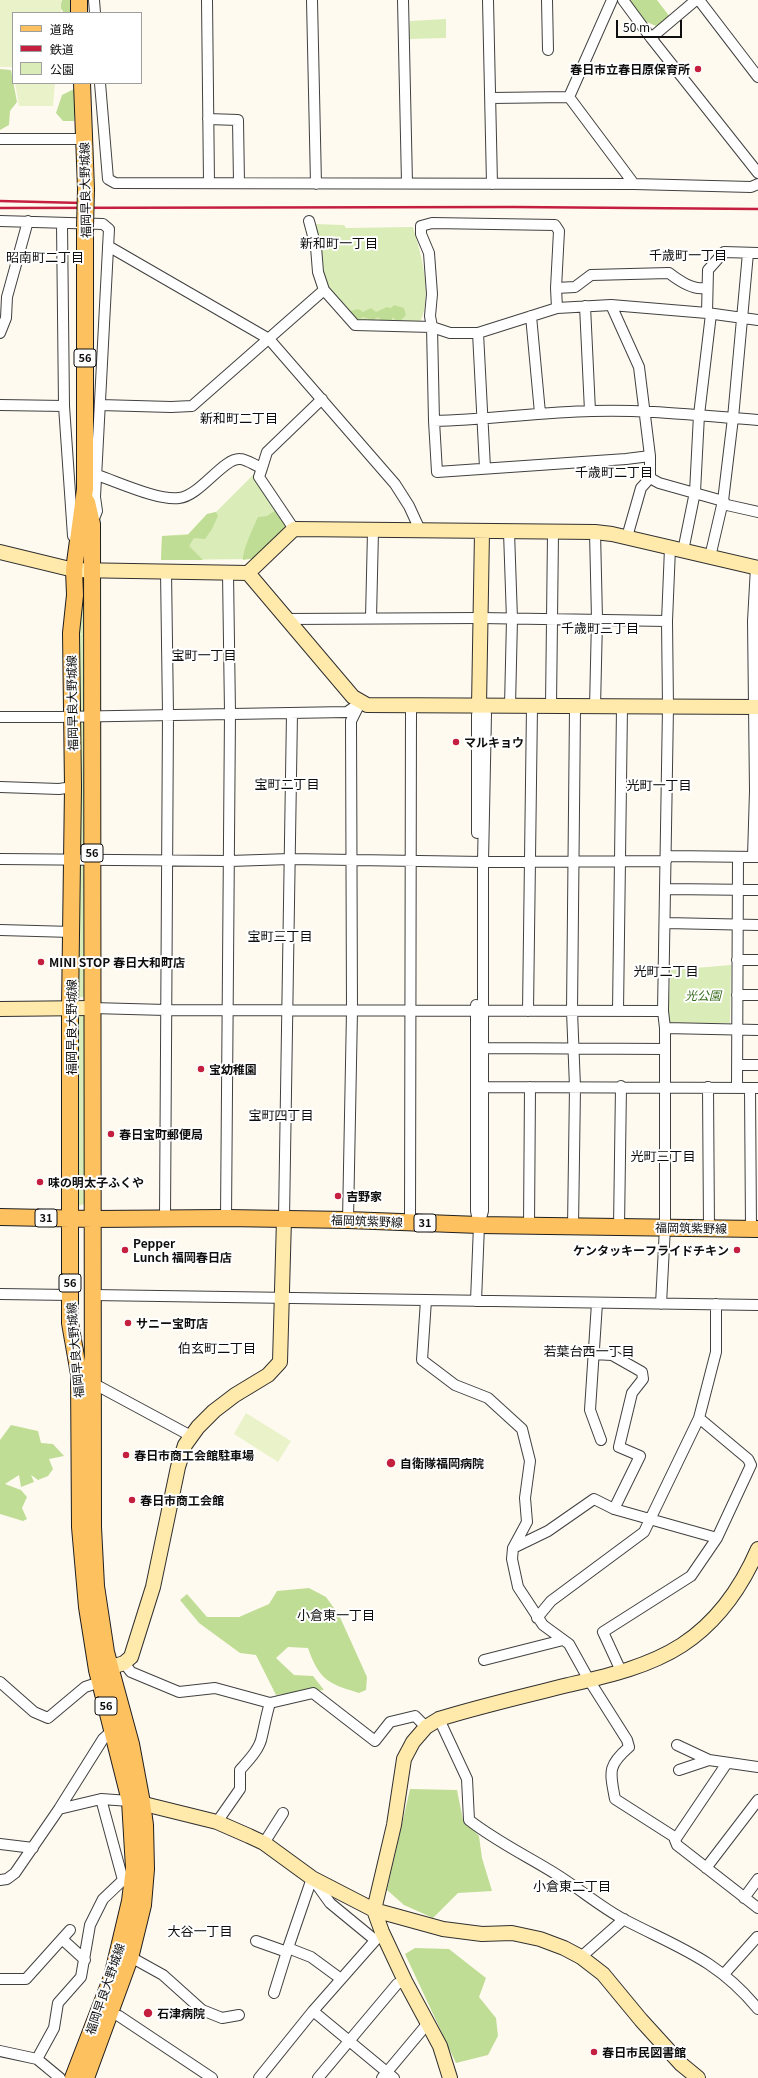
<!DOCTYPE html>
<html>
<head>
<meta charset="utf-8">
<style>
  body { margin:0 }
  #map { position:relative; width:758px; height:2078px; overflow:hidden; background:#fffaf0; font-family:Georgia,"Noto Sans JP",serif }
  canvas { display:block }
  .legend { position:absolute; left:12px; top:12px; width:130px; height:72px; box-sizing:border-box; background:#fff; border:1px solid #9f9f9f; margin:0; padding:5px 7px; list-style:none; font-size:12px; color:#0e0e0e }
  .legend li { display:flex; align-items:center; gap:8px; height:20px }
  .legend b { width:20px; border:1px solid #9f9f9f }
  .scale { position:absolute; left:616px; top:20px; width:66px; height:18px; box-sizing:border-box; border:2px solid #0e0e0e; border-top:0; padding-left:5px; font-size:12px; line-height:14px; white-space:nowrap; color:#0e0e0e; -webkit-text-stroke:3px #fff; paint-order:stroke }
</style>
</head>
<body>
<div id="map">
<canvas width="758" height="2078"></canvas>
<ul class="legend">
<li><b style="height:5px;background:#fec160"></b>道路</li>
<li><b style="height:5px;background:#c51f3f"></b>鉄道</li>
<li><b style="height:11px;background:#daecb7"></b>公園</li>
</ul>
<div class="scale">50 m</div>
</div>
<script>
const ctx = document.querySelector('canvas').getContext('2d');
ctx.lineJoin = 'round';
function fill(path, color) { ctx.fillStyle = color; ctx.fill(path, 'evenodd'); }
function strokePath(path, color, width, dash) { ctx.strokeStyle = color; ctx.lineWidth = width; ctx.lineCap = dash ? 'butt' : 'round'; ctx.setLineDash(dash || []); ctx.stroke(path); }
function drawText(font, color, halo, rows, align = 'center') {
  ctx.font = font + ' Georgia,"Noto Sans JP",serif'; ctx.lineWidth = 4; ctx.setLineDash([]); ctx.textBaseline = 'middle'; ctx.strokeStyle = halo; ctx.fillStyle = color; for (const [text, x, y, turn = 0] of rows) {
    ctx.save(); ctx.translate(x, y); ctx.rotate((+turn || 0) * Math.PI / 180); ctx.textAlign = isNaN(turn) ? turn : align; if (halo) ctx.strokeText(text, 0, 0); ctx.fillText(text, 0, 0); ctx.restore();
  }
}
fill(new Path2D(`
  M446 19V38L409 39 410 21Z
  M313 224 344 225 346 228 413 227C421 253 433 296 420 322H357L329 293 322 276Z
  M253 475 287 526 254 559 161 560 162 536 188 534 207 514 216 512Z
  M82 589H85L87 714H79L78 634Z
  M79 723H87L86 855H78Z
  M78 864 86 865 85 997H77Z
  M731 965 730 1023H670L668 1012 671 970Z
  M77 1015H85L84 1204 78 1206Z`), '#daecb7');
fill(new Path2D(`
  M62 0H72L74 5 72 13H64L60 7Z
  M626 0H657L670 17 656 26 640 19Z
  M0 69 11 70 17 102 10 111 9 125 0 130Z
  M74 89 76 102 74 121H63L56 113 62 95Z
  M394 305 404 308 406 315 401 320H395L393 317 391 321 381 320 378 317 373 320 363 317 358 320 352 316 351 311 358 309 363 312 371 308 376 312 387 307 391 308Z
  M276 510 287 526 286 530 255 558 243 560C242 551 254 526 258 517L267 516Z
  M216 512 218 516 212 529 205 539 194 538 189 546 203 560H161L162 536 188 535 207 514Z
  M11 1425 38 1431 41 1443 53 1444 64 1456 49 1459 53 1469 48 1476 38 1480 31 1475 34 1482 21 1487 19 1475 5 1484 21 1490 27 1497 22 1508 27 1519 23 1521 0 1514V1440Z
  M309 1588 326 1597 339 1615 367 1677 366 1690 359 1693C329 1684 319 1680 308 1648L288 1647 276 1658 294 1675 313 1676 324 1690 276 1695 256 1655 240 1653 199 1623 180 1600 187 1594 207 1617H239L269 1604 277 1591Z
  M410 1789 457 1790 463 1820 479 1836 482 1858 492 1891 458 1893 433 1918 404 1905 387 1890Z
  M415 1948 449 1949 486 1978 479 1997 496 2018 498 2036 488 2055 456 2063 405 1954Z`), '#c0dd96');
fill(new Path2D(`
  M0 0H61V13H13V73L12 67H0Z
  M15 83H55L53 106H19Z
  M246 1413 291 1441 278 1462 234 1434Z`), '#eaf2c9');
const street = new Path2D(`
  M94 0 95 13
  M207 0 209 183
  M312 0 316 184
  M403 0 407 183
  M488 0 492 184
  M547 0 548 50
  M612 0 569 97 634 184
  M623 0 651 38 758 173
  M699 0 758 77
  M651 38 696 0
  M100 83 108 179 115 183 634 184 751 187 758 184
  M491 98 569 97
  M208 119 238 120 239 183
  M0 139H84
  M0 221 103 224 109 229 95 497 97 511 93 521
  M309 221 316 247 318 272 324 290 355 325 432 327 450 333H478L557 308 611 305 707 313 758 320
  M108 246 269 339 395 484 409 506 420 530
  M611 305 639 367 650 456V478L641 488 627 537
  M585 306 590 411
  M557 308 556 288 575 287 591 275 669 273C678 280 695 292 707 287
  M707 313 708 270 724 252 758 253
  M531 316 540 413
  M0 333 6 318 7 297 28 221
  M478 333 485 468
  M0 405 64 406 62 224
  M100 405 171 407 192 406 324 290
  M64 406 73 536
  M434 421 432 327 430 316 432 294 429 253 421 234V226L432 223 555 225 559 231 556 288
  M650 456 626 459 437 472 434 421C487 420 539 412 592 411 647 409 702 416 758 420
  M262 468 259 477 294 529
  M97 475C118 482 159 501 179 498 200 496 223 458 240 459 246 459 256 466 262 468L267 452 322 399
  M650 478 659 483 723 501 727 505 758 512
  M509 532 512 619 510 706
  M595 532 597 619 595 708
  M683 551 695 492 699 415 711 314
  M710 557 723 501 733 418 748 253
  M756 567 753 621 755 791H758
  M371 618 373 531
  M286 619 480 618 667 621
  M551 706 553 533
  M0 717H59L347 712 360 703
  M0 787 59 789 73 787
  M477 833V715L479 706
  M667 856 758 857
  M753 857 755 791
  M0 859 230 861 290 859 483 862 666 861
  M666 889 758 890
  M666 923 758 925
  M0 930 72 932
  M737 960H758
  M737 995H758
  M476 1005V1211L479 1225
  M92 1008 166 1010 663 1011
  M528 1011 532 706
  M618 1011 622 707
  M665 1028 758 1030
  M483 1048 665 1049
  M737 1065H758
  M478 1087 758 1088
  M708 1087 709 1229
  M737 1088 738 857
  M750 1088 751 1229
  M165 1218 168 714 166 571
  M226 1218 230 713 228 573
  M284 1219 292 713
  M348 1220 352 1011 351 721 360 703
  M410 1222 411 705
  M529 1226 530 1087
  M573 1227 575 1087 572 1011 575 708
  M619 1227 621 1086
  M0 1294 70 1295
  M93 1295 758 1305
  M426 1300 422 1360 455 1385 488 1398 522 1429 530 1461 525 1498 527 1522 513 1548 512 1559 518 1587 543 1625 569 1644 589 1680 627 1740 629 1747C607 1766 610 1772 615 1799L676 1838
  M476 1301 479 1225 483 1211V862L486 714 479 706
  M597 1303 590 1410 601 1440
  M661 1304 665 1227V1028L663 1011 668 707 667 621 670 548
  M593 1354 612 1355 642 1372 643 1379 632 1393 619 1447 640 1456 614 1509
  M89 1383 100 1387 191 1436
  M513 1548 548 1531 594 1499 614 1509 717 1538
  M537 1618 551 1601 644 1532 699 1418 716 1352V1304
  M484 1660 563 1640
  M124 1663 131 1672 179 1692 215 1688 270 1703 313 1693 375 1741 390 1722 415 1716 426 1727
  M621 1671 603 1632 691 1576 717 1538 751 1465 748 1459 699 1418
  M0 1682 34 1712 48 1718 85 1687 100 1682 103 1677
  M439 1719 467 1779 469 1820C497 1842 529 1857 559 1876 581 1890 602 1908 625 1920 679 1948 718 1960 758 2009
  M677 1745 709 1760
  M727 1763 675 1840 677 1845 758 1908
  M679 1770 709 1760 758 1767
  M59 1809 101 1799 130 1801
  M217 1822 240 1789V1770C248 1761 260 1749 262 1736 265 1724 266 1716 270 1703
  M264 1843 283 1813
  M0 1844 33 1848
  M706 1868 758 1800
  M0 1880 7 1879 15 1873 59 1809 103 1739 115 1728
  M744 1898 758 1879
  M62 1939 85 1960
  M256 1941 287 1952
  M127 1955 163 1975 202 2010 222 2018 239 2015
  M581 1957 624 1919
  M724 1974 757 1937
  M0 1979H26L70 1930
  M341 1979 311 1957 288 1948 312 1878 330 1903 375 1940
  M274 1993 288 1948
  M313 2011 394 2078
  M106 2012 119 2016 212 2078
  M0 2051 37 2059 60 2078
  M37 2059 54 2028 58 2003 81 1977 90 1925 103 1899 123 1880 101 1799
  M259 2078 313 2011 380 1935
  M318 2078 397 1984 405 1981
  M382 2078 428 2023`);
const secondary = new Path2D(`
  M0 552 74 570 248 573 294 529 595 532 612 534 758 568
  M248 573 353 697 367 705 758 707
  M479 706 482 532
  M0 1009 92 1008
  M109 1668 124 1663 131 1657 153 1587 178 1467 185 1445 198 1427 214 1411 235 1395 268 1375 280 1362 284 1219
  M132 1801 217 1822 249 1836 264 1843 312 1878 374 1910 443 1929 482 1934 512 1933 540 1939 564 1948 581 1957 603 1974 641 2020 681 2064 698 2078
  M450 2078 440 2046 405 1981 382 1932 374 1910 394 1825 404 1759 413 1742 426 1727 439 1719C481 1706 525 1696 568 1685 607 1676 648 1667 682 1645 717 1622 742 1586 758 1549`);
const primary = new Path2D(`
  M79 0V13
  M82 83 86 189
  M0 1217 93 1219 226 1218 348 1220 479 1225 758 1229
  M73 2078 112 1977 130 1901 134 1868 130 1801 97 1670 87 1607 80 1527 79 1374 70 1323V1008L73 787 71 633 75 595 74 570 85 489V227
  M86 2078 130 1958 143 1905 146 1869 145 1825 142 1803 131 1744 106 1652 96 1586 93 1527 92 524 87 502`);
strokePath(street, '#414141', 12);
strokePath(secondary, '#303030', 16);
strokePath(primary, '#1f1f1f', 18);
strokePath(street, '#fff', 10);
strokePath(secondary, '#ffeaab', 14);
strokePath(primary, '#fec160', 16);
strokePath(new Path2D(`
  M0 201 82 203
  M0 208 514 207 758 209`), '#c51f3f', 2.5);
const primaryBridge = new Path2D(`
  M85 227 86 189`);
strokePath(primaryBridge, '#1f1f1f', 18, []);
strokePath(primaryBridge, '#fec160', 16);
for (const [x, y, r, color] of [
  [698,69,4,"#c51f3f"],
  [456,742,4,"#c51f3f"],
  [41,962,4,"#c51f3f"],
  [201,1069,4,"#c51f3f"],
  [111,1134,4,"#c51f3f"],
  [40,1182,4,"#c51f3f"],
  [338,1196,4,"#c51f3f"],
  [125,1250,4,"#c51f3f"],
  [737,1250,4,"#c51f3f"],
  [128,1323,4,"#c51f3f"],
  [126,1455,4,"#c51f3f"],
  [391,1463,5,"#c51f3f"],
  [132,1500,4,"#c51f3f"],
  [148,2013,5,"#c51f3f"],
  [594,2052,4,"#c51f3f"]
]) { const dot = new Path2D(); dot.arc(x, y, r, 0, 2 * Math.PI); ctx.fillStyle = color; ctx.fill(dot); strokePath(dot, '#fff', 1.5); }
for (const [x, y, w] of [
  [85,358,22],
  [92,853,22],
  [46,1218,22],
  [425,1223,22],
  [70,1283,22],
  [106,1706,22]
]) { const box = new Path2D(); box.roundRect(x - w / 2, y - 9, w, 18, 3); ctx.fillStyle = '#fff'; ctx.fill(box); strokePath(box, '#0e0e0e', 1); }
drawText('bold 11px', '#0e0e0e', null, [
  ["56",85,358],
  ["56",92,853],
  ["31",46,1218],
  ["31",425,1223],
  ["56",70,1283],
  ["56",106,1706]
]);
drawText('bold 12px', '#0e0e0e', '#fff', [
  ["春日市立春日原保育所",690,69,"right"],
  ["マルキョウ",464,742],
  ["MINI STOP 春日大和町店",49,962],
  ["宝幼稚園",209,1069],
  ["春日宝町郵便局",119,1134],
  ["味の明太子ふくや",48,1182],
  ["吉野家",346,1196],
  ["Pepper",133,1243],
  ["Lunch 福岡春日店",133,1257],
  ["ケンタッキーフライドチキン",729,1250,"right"],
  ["サニー宝町店",136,1323],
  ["春日市商工会館駐車場",134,1455],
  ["自衛隊福岡病院",400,1463],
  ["春日市商工会館",140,1500],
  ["石津病院",157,2013],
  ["春日市民図書館",602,2052]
], 'left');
drawText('12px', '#0e0e0e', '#fff', [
  ["福岡早良大野城線",85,190,-91],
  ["福岡早良大野城線",72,703,-91],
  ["福岡早良大野城線",71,1027,-90],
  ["福岡筑紫野線",367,1221,2],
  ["福岡筑紫野線",691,1228,1],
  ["福岡早良大野城線",75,1350,-95],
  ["福岡早良大野城線",105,1989,-71]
]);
drawText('italic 12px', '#366a1b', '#fff', [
  ["光公園",703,995]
]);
drawText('13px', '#0e0e0e', '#fff', [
  ["新和町一丁目",339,243],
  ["千歳町一丁目",688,255],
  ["昭南町二丁目",45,257],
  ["新和町二丁目",239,418],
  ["千歳町二丁目",614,472],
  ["千歳町三丁目",600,628],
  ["宝町一丁目",204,655],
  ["宝町二丁目",287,784],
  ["光町一丁目",659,785],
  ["宝町三丁目",280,936],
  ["光町二丁目",666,971],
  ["宝町四丁目",281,1115],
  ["光町三丁目",663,1156],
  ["伯玄町二丁目",217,1348],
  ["若葉台西一丁目",589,1351],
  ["小倉東一丁目",336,1615],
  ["小倉東二丁目",572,1886],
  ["大谷一丁目",200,1931]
]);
</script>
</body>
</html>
